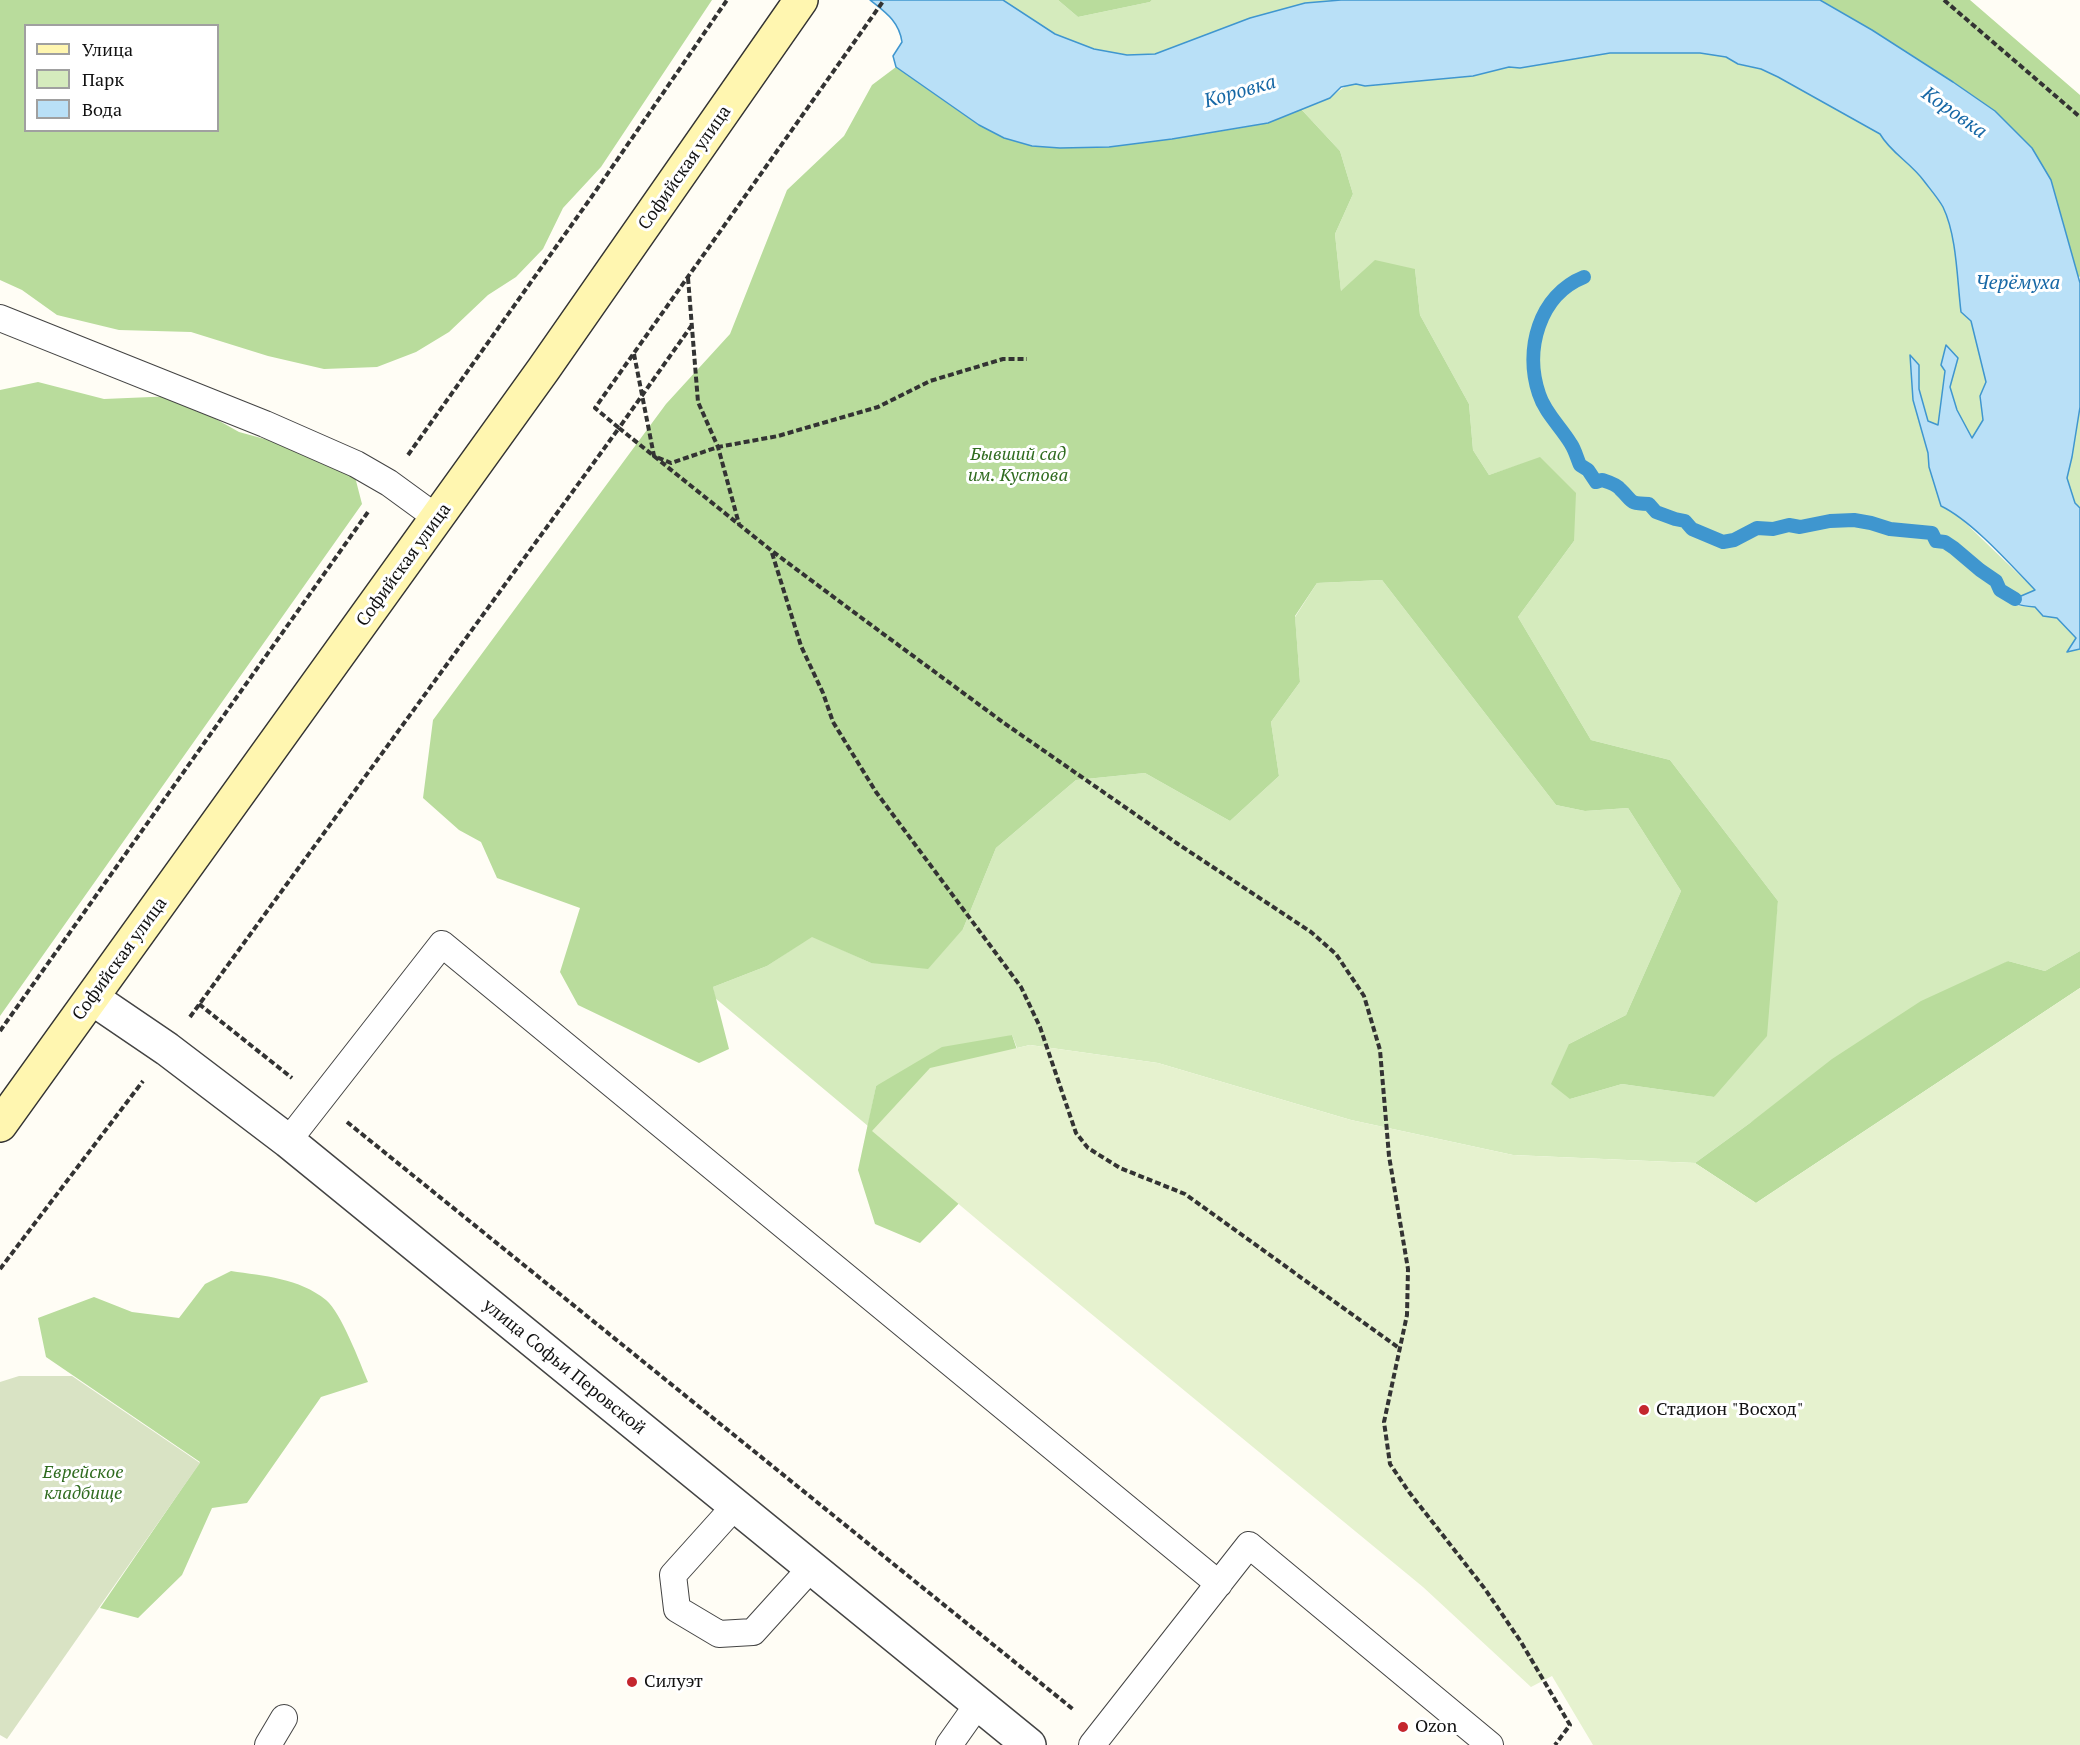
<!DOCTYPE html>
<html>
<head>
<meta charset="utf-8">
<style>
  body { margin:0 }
  #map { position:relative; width:2080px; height:1745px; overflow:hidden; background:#fffdf5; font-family:"PT Serif",serif }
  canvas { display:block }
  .legend { position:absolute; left:24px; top:24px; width:195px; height:108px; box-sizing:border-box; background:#fff; border:2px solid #a0a0a0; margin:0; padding:8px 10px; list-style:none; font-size:18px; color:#111 }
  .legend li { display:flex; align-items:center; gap:12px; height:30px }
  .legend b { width:30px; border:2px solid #a0a0a0 }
</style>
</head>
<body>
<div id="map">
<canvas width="2080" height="1745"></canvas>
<ul class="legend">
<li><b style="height:8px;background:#fff6b0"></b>Улица</li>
<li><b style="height:16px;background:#d5ebbd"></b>Парк</li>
<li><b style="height:16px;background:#b9e0f7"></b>Вода</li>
</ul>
</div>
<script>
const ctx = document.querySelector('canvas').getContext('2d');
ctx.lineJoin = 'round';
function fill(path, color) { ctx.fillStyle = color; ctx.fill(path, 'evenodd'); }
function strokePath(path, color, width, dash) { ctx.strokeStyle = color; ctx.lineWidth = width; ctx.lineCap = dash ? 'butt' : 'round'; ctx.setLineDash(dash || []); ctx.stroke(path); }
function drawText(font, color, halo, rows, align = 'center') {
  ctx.font = font + ' "PT Serif",serif'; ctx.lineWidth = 6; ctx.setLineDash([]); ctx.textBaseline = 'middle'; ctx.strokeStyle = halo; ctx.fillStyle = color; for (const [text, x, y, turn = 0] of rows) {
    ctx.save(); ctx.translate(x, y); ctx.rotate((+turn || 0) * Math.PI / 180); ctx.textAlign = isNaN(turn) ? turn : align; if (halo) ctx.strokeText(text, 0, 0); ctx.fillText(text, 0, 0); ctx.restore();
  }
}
fill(new Path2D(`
  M1003 0H1058L1078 17 1150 2 1152 0H1341L1305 3 1250 18 1155 54 1127 55 1094 49 1055 34Z
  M1610 53H1700L1726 57 1738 64 1761 69 1778 77 1880 134C1891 153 1911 163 1924 181 1930 189 1938 198 1943 207 1957 236 1957 280 1961 312L1971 321 1986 382 1980 396 1983 420 1972 439 1957 410 1950 387 1957 358 1945 371 1938 425 1928 421 1919 389V365L1910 356 1913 400 1928 453 1929 467 1941 506 1953 511 2035 590 2021 596 2018 606 2035 607 2043 616 2057 618 2077 638 2067 651 2080 649V951L2045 971 2008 961 1750 1123 1695 1163 1513 1155 1351 1120 1158 1063 1030 1045 1017 1048 1012 1035 876 1086 868 1126 715 998 713 987 767 966 812 936 871 963 963 929 996 848 1076 780 1145 773 1230 821 1279 776 1271 722 1300 682 1295 617 1317 583 1382 580 1556 805 1585 811 1628 808 1681 891 1626 1015 1569 1044 1570 1099 1622 1084 1714 1097 1772 958 1778 901 1670 760 1591 740 1518 617 1574 541 1540 458 1489 475 1473 450 1469 404 1420 315 1415 269 1341 291 1335 234 1353 194 1340 151 1301 109C1310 106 1321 103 1329 98 1345 88 1344 82 1366 86L1473 76 1509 67 1520 68Z
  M2080 407V508L2075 503 2067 478 2072 457Z`), '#d5ebbd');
fill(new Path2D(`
  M0 0H712L601 167 563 208 543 249 516 277 488 295 449 332 416 352 377 367 324 369 268 356 191 332 119 330 57 315 22 290 0 280ZM26 26H218V130H26Z
  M1058 0H1152L1150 2 1078 17Z
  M1820 0H1970L2080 95V277L2078 276 2051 180 1953 82 1872 30Z
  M896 67 979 125 1004 138 1032 146 1109 147 1172 139 1268 123 1301 109 1340 151 1353 194 1335 234 1341 291 1375 260 1415 269 1420 315 1469 404 1473 450 1489 475 1540 457 1576 493 1574 541 1518 617 1591 740 1670 760 1778 901 1767 1036 1714 1097 1622 1084 1570 1099 1551 1084 1569 1044 1626 1015 1681 891 1628 808 1585 811 1556 805 1382 580 1317 583 1295 616 1300 682 1271 722 1279 776 1230 821 1145 773 1076 780 996 848 963 929 928 969 871 963 812 937 767 966 713 987 729 1049 699 1063 578 1005 560 972 580 908 497 878 481 842 459 830 423 798 433 720 666 404 730 334 787 190 844 136 872 85Z
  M38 382 104 399 175 396 239 432 316 453 354 473 362 504 0 1016V390Z
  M2080 951V988L1756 1203 1695 1163 1750 1123 1832 1059 1921 1001 2008 961 2045 971Z
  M1012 1035 1035 1103 979 1183 920 1243 875 1224 858 1170 876 1086 942 1047Z
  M231 1271C264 1276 299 1278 326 1300 341 1312 360 1363 368 1382L321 1397 247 1503 212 1508 182 1575 138 1618 100 1608 200 1462 46 1357 38 1318 94 1297 132 1312 179 1318 205 1284Z`), '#b9dc9c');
fill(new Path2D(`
  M19 1376H72L200 1463 7 1739 0 1735V1382Z`), '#d9e3c4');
fill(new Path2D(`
  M2080 988V1745H1593L1552 1676 1531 1687 1423 1587 993 1233 872 1131 930 1068 1030 1045 1158 1063 1351 1120 1513 1155 1695 1163 1756 1203Z`), '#e6f2cf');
const water = new Path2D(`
  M870 0H1003L1055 34 1094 49 1127 55 1155 54 1250 18 1305 3 1341 0H1820L1872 30 1953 82 1995 111 2032 148 2051 180 2080 283V407L2072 457 2067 478 2075 503 2080 508V649L2067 652 2076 638 2057 618 2043 616 2035 607C2020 606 2008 604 2000 590L2021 596 2035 590C2010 564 1972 521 1941 506L1929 467 1928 453 1913 400 1910 355 1919 365V389L1928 421 1938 425 1945 371 1941 365 1946 345 1958 358 1950 387 1957 410 1972 438 1983 420 1980 396 1986 382 1971 321 1961 312C1957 280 1957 236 1943 207 1938 198 1930 189 1924 181 1911 163 1891 153 1880 134L1778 77 1761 69 1738 64 1726 57 1700 53H1610L1520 68 1509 67 1473 76 1365 86 1356 84 1341 87 1330 98 1268 123 1172 139 1109 147 1060 148 1032 146 1004 138 979 125 896 67 893 56 902 42C899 21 885 12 870 0Z`);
fill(water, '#b9e0f7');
strokePath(water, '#3f96cf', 1.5);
strokePath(new Path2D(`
  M1584 277C1539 295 1524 350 1539 394 1545 413 1561 427 1571 444 1575 450 1577 458 1580 465L1588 470 1596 482 1602 480C1608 482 1616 484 1620 489 1634 502 1627 503 1649 504L1656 512 1675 519 1685 521 1692 529 1723 542 1734 540 1757 528 1773 529 1789 525 1800 527 1830 521 1854 520 1871 523 1890 529 1932 533 1936 541 1945 542 1954 548 1980 570 1996 581 2000 590 2015 599`), '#3f96cf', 14);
const service = new Path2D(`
  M0 318 265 424 356 464 389 483 437 518
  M288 1141 442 944 1219 1584
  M735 1506 673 1575 677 1609 719 1634 753 1632 811 1568
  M268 1745 284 1718
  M949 1745 978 1704
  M1092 1745 1249 1545 1490 1745`);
const minor = new Path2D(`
  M92 998 167 1049 288 1141 1029 1745`);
const secondary = new Path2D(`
  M0 1125 543 370 801 0`);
strokePath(service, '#444', 28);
strokePath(minor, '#444', 36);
strokePath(secondary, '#333', 36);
strokePath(new Path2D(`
  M1944 0 2080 117
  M688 278 698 402 718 447 739 524
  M692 325 619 428 772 551 859 616 1004 723 1178 844 1311 932 1336 954 1364 996 1380 1050 1389 1156 1408 1269 1407 1315 1384 1422 1390 1464 1409 1492 1485 1589 1521 1642 1570 1725 1555 1745
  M634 354 654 456 671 463 718 447 778 436 878 407 930 381 1003 359H1027
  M408 455 595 192 727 0
  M772 553 801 646 823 693 833 722 876 792 1021 987 1040 1027 1076 1133 1088 1148 1120 1168 1185 1194 1399 1348
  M199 1004 292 1078
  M190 1017 619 428 595 408 884 0
  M0 1031 368 512
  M347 1122 1074 1710
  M0 1269 143 1081`), '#333', 4, [6, 3]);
strokePath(service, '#fff', 26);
strokePath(minor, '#fff', 33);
strokePath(secondary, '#fff6b0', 33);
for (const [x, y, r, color] of [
  [1644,1410,6,"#c4262e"],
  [632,1682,6,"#c4262e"],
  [1403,1727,6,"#c4262e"]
]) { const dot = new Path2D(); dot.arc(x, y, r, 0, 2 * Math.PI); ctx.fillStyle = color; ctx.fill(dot); strokePath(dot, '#fff', 2); }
drawText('18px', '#111', '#fff', [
  ["Софийская улица",685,168,-55],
  ["Софийская улица",404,565,-54],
  ["Софийская улица",120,959,-54],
  ["улица Софьи Перовской",564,1367,39]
]);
drawText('italic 18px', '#2f6b1f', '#fff', [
  ["Бывший сад",1018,455],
  ["им. Кустова",1018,476],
  ["Еврейское",83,1473],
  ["кладбище",83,1494]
]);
drawText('18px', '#111', '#fff', [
  ["Стадион \"Восход\"",1656,1410],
  ["Силуэт",644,1682],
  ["Ozon",1415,1727]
], 'left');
drawText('italic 20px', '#1768a6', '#fff', [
  ["Коровка",1240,92,-16],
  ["Коровка",1954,113,35],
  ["Черёмуха",2018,283]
]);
</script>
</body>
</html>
